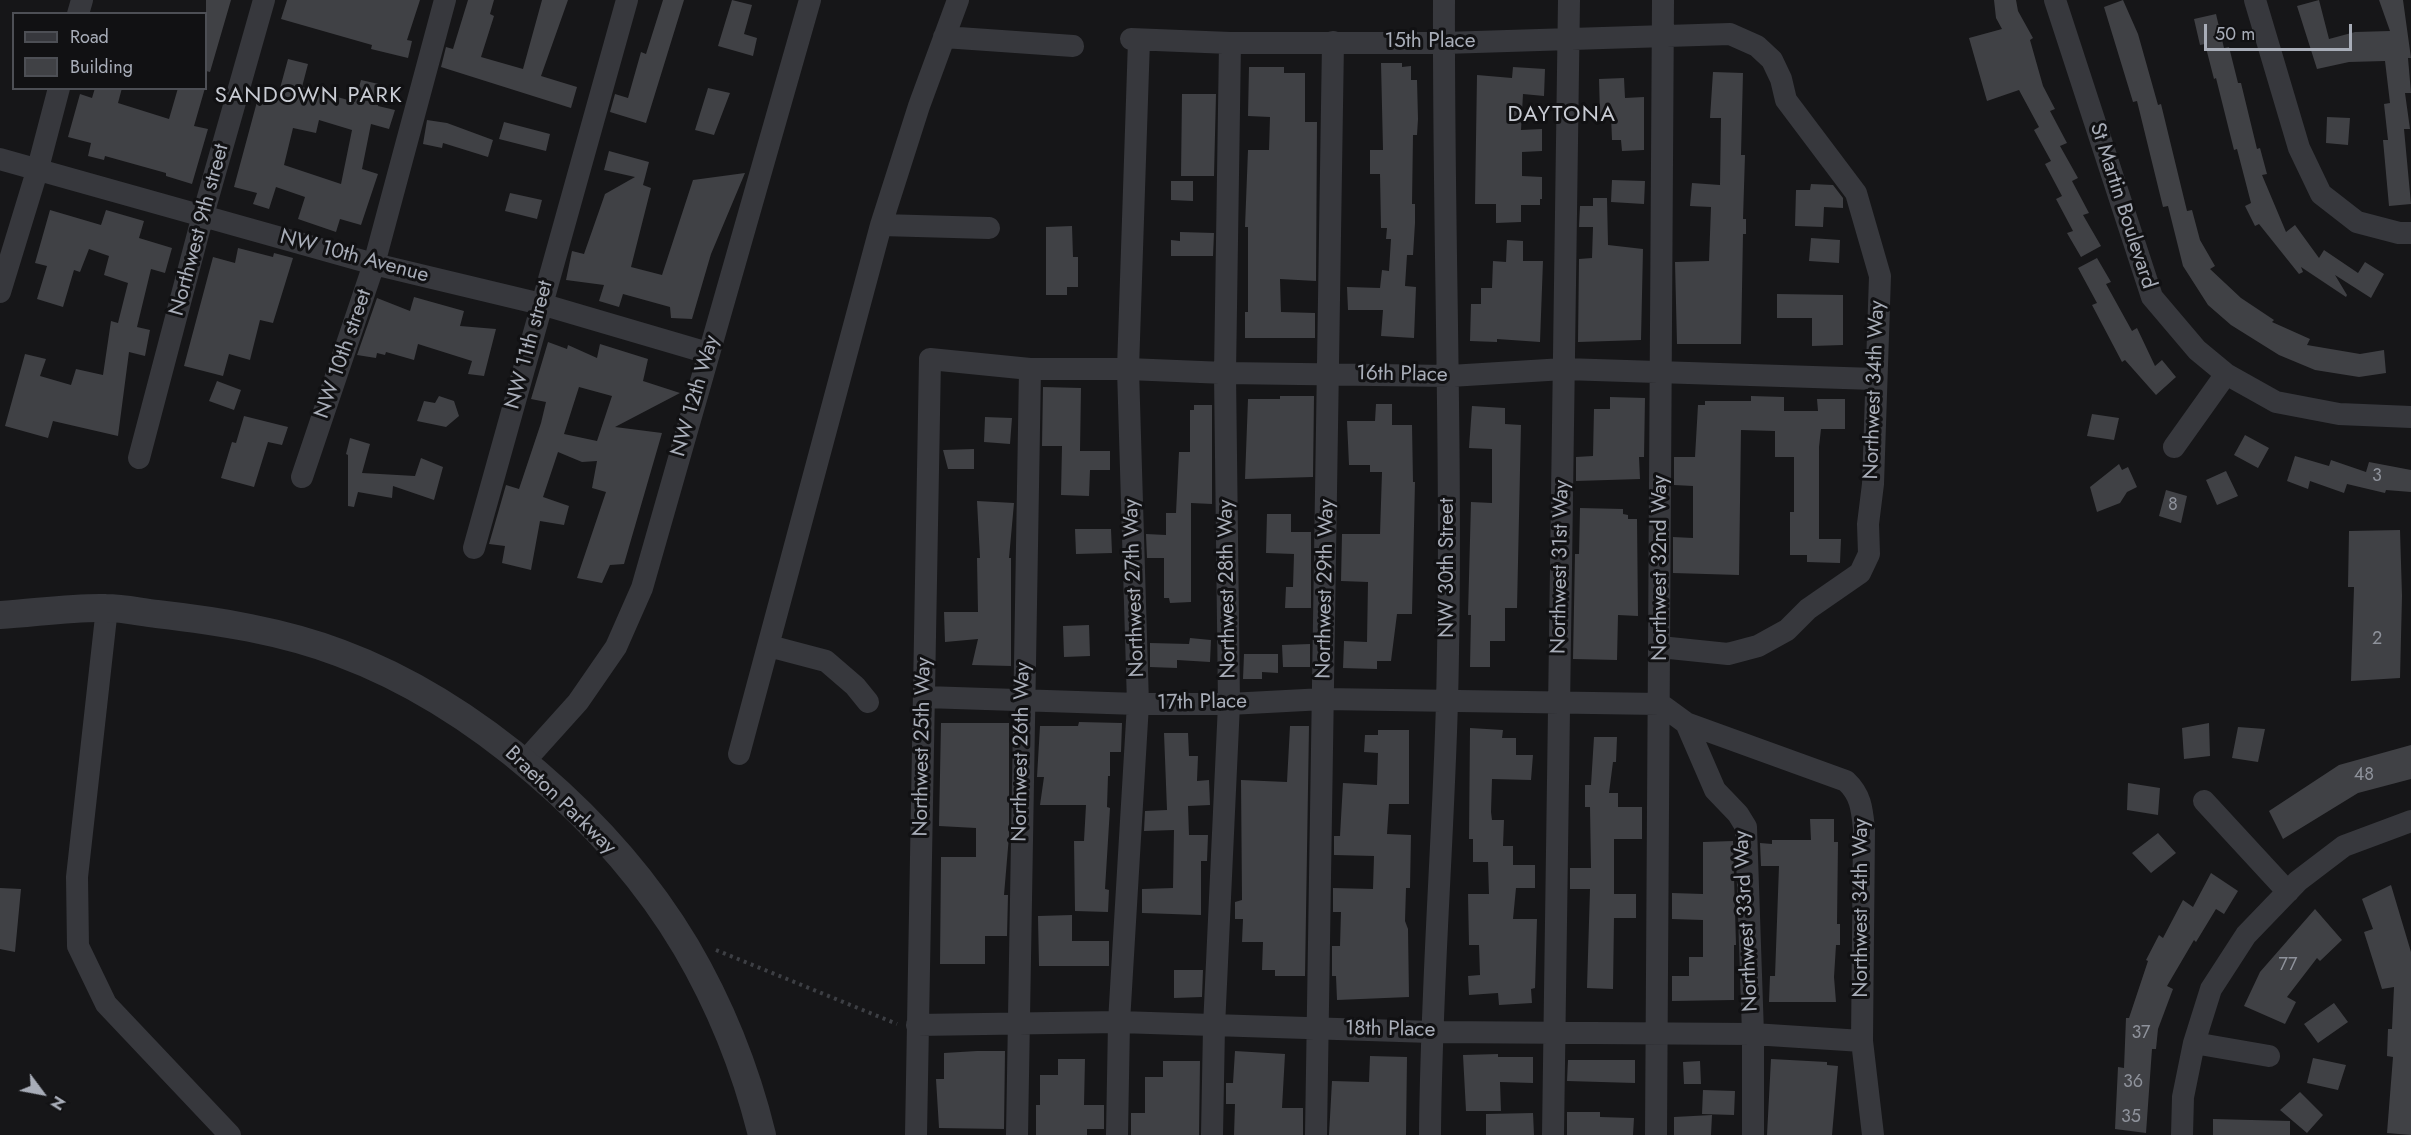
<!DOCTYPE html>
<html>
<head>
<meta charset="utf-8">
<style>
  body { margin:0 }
  #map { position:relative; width:2411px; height:1135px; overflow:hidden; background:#161618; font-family:Jost,sans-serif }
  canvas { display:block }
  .legend { position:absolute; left:12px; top:12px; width:195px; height:78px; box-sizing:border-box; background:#111113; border:2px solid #4d4f55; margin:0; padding:8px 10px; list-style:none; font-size:18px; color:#a8adb8 }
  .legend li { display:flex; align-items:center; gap:12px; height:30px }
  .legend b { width:30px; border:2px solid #4d4f55 }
  .north { position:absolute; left:12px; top:1063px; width:60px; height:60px; -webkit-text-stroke:4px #111113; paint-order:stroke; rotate:122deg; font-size:16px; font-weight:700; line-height:24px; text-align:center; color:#a8adb8 }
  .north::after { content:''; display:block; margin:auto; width:21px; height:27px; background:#a8adb8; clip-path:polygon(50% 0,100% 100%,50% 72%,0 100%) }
  .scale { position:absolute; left:2204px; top:24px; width:148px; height:27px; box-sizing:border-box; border:3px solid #a8adb8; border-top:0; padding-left:8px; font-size:18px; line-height:21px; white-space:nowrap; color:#a8adb8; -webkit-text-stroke:4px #111113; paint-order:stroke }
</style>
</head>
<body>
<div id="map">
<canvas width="2411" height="1135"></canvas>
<ul class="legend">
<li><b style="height:8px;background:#37383d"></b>Road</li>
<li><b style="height:16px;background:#404145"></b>Building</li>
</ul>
<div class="north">N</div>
<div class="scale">50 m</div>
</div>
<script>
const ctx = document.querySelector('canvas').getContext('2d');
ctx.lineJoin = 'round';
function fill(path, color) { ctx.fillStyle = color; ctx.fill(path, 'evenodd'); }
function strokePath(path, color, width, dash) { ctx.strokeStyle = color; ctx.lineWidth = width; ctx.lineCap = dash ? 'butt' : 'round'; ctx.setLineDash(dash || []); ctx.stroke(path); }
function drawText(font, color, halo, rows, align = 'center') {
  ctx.font = font + ' Jost,sans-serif'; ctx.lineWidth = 6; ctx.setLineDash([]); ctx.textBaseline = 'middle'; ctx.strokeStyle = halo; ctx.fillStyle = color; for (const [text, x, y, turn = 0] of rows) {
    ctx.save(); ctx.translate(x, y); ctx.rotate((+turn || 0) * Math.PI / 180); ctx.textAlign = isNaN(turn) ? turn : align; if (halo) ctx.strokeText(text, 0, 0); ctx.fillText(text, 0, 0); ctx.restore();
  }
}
fill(new Path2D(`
  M206 0H231L210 72 206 71Z
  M287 0H420L407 40 412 41 408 58 371 49 372 45 281 19Z
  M468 0H494L490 14 494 16 481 57 523 69 542 0H568L541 76 577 87 571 108 441 67 446 47 453 49Z
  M663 0H684L646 123 610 112 615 94 628 98 641 52 646 54Z
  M732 0 752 5 744 34 757 38 753 56 718 46Z
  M1994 0H2016L2018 11 2033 38 2030 40 2043 86 2055 109 2050 111 2067 143 2060 146 2078 178 2072 181 2089 213 2083 215 2101 246 2081 257 2067 233 2073 231 2056 199 2062 196 2045 164 2051 161 2034 130 2039 127 2019 90 1987 101 1969 38 2002 29 1996 18Z
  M2123 0 2138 34 2158 105 2161 104 2187 211 2192 210 2200 240 2215 266 2210 269 2241 298 2274 320 2272 322 2310 339 2307 345 2360 354 2384 350 2386 373 2359 377 2315 370 2279 355 2231 325 2208 305 2183 266 2168 206 2163 207 2137 101 2133 102 2104 7Z
  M2319 0 2329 39 2355 32 2390 31 2379 0H2403L2411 58H2408L2411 93H2405L2410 129H2404L2411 204 2389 206 2383 140H2388L2384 104 2390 103 2385 61 2349 62 2317 69 2297 6Z
  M2216 14 2224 48 2229 47 2238 83H2241L2257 149 2260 148 2267 174 2262 175 2286 232 2295 225 2319 258 2324 250 2358 273 2365 262 2384 274 2371 298 2335 275 2347 295 2346 297 2301 267 2303 272 2299 274 2259 224 2255 226 2245 206 2251 203 2237 149 2234 150 2216 78 2214 79 2205 44 2200 45 2194 19Z
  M288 59 308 64 302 87 355 102 361 80 383 85 378 106 395 110 389 129 371 124 362 169 378 174 361 225 340 219 336 232 298 219 305 197 276 187 269 209 253 204 257 193 234 187 258 98 276 103ZM319 120 352 130 341 184 284 165 293 128 316 133Z
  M1381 63H1402V67L1411 66V80H1417L1418 119 1417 135H1413L1412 204H1415V223L1413 255H1407L1405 286 1416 287 1414 338 1381 336 1383 310H1348L1347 287 1380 288 1382 270 1389 271 1391 239H1386L1387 228H1381L1380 174H1370V150H1383Z
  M1249 67H1284V73H1305V122H1317L1316 281 1280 279 1281 312 1315 313V338H1245V312H1248V227H1245L1248 150H1269L1270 117 1248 116Z
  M1513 67 1545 69 1544 96 1523 94 1521 130 1542 129V151L1522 152V176L1542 177V199H1540V205H1521V222L1496 223V204H1475L1477 75 1512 78Z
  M1713 72 1743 73 1741 155H1745L1743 219H1746V234H1743L1741 344H1677L1675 262 1709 261 1711 207 1690 206 1692 183 1720 185 1721 118H1710Z
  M1624 78 1625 98 1644 97V150L1622 151 1621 140H1612L1611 115H1600L1599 79Z
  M95 88H122L118 103 169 119 178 88H205L194 126 208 129 192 184 166 176V173L105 156 104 160 88 156 91 143 68 137 80 94 92 98Z
  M708 88 730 93 714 135 695 130Z
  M1182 94H1216L1214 176H1181Z
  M2327 117 2350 118 2348 145 2326 143Z
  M427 120 447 123 493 140 488 157 443 143 442 148 423 144Z
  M504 122 550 134 546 151 499 139Z
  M609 151 649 162 643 185 651 188 631 267 662 275 693 180 745 173 711 254 692 319 671 318 670 307 623 294 619 307 599 301 604 285 566 280 572 251 584 254 605 194 635 177 604 170Z
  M1612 180 1645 181 1644 204 1611 202Z
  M1171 181H1193V201L1171 200Z
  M1811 184 1833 185 1843 198V208L1824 207 1823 227 1795 226 1796 190H1810Z
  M510 193 542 200 537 219 505 211Z
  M1593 198H1607L1608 245 1643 249 1641 340 1578 342 1579 259 1592 258 1593 227H1579L1580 206H1593Z
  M50 210 101 225 106 210 144 221 139 238 172 248 165 273 151 269 137 327 150 330 145 356 129 352 118 436 53 421 48 438 5 426 25 354 46 359 40 376 71 385 76 369 103 375 111 321 118 323 128 283 104 275 109 256 89 249 80 272 74 270 63 307 37 299 47 266 35 263Z
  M1072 226 1073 257H1078V287H1067V295H1046V227Z
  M1180 232 1214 233 1213 256H1171V240L1180 241Z
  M1811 238 1840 240 1839 263 1809 261Z
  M1507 240 1523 241V261H1543L1540 342 1497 339V342L1470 341 1471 304H1481V288H1492L1493 261 1506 262Z
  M238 248 273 257 274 253 293 258 273 323 260 320 250 360 229 354 223 376 184 366 213 257 235 263Z
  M2097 258 2111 282 2106 284 2132 331 2137 328 2155 366 2162 360 2176 377 2156 395 2125 360 2122 362 2092 305 2097 303 2078 268Z
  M1777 294 1843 295V345L1812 346V318H1777Z
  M414 297 464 311 460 326 496 329 484 376 468 374 472 361 418 344 414 360 386 352 385 355 377 353 376 358 357 355 377 298 410 311Z
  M548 342 567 349 568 345 597 358 600 344 648 359 643 381 680 393 615 427 662 433 624 564 610 565 602 583 577 578 606 492 592 488 597 461 582 462 558 452 543 497 569 506 564 525 540 521 531 570 502 563 505 546 489 544 506 485 519 489 541 423 546 402 531 399ZM579 387 612 396 597 441 564 434Z
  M217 381 241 390 234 410 209 401Z
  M1043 387 1081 388 1080 451H1110V470H1090L1089 496 1061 495 1062 446H1042Z
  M439 396 454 401 459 416 446 427 417 421 424 401 435 403Z
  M1280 396H1314L1313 477 1245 479 1248 399H1280Z
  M1751 396 1784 397V411H1818L1817 399H1845V429H1821L1819 447V539H1841L1840 563 1807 562V555H1790V512H1794V457H1775V431L1741 430 1739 575 1673 573V537L1693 538V486L1674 485V457H1695L1698 405H1705V401H1751Z
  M1610 397 1645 398 1644 457H1639L1640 479 1576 481V457L1593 456 1594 409H1610Z
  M1376 404H1392V425H1412L1413 482H1415L1412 614H1397L1391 661H1377V669L1343 668 1344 641 1367 642 1368 582 1341 581 1342 534H1380L1382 472H1370V465H1349L1347 421H1375Z
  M1194 405H1212V504L1191 503V602L1170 603 1169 598H1164V558H1147L1146 534 1166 535V513H1176L1179 452H1190V410H1194Z
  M1472 406 1505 408V424L1521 425 1517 608H1505V641H1490V667H1470L1471 615H1468L1471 502 1492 503V449L1469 448Z
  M2092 414 2119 418 2114 440 2087 436Z
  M244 416 288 427 282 445 268 442 254 487 221 478 232 442 236 443Z
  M985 417 1012 418 1010 444 984 442Z
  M2245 435 2269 448 2258 468 2234 455Z
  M350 438 370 444 362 473 415 476 421 458 443 467 434 500 393 486 392 498 358 492 354 507 348 506V455L346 454Z
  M974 449V469H948L943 450Z
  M2295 456 2329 466 2331 460 2366 472 2369 462 2411 470V492L2386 490 2385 493 2347 484 2344 493 2310 481 2308 489 2287 481Z
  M2119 464 2122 470 2128 467 2137 487 2127 492 2120 503 2097 512 2090 487Z
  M2226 471 2238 496 2217 505 2206 480Z
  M2166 490 2187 496 2181 523 2159 516Z
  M977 501 1014 503 1009 558H1011V666L972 665 978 639 945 642 944 612H978L977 558H980Z
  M1580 508 1623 509V514L1628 515V519H1637L1638 616 1618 615 1617 660 1573 659 1575 554H1579Z
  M1267 514H1291V532H1311V608H1285L1286 587H1293L1294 554 1266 553Z
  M1075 529H1111L1112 553 1076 554Z
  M2400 530 2402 596 2400 678 2351 681 2354 587H2348L2349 531Z
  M1089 625 1090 656 1064 657 1063 626Z
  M1190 638 1211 640 1210 662 1177 660V668L1150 667V643L1189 644Z
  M1310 644V667H1283L1282 645Z
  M1244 654H1278V673L1262 672V679H1243Z
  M1079 722 1122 723 1121 752H1110V776H1108L1107 807 1110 808 1105 889 1109 890 1108 912 1075 911 1074 841H1084L1086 805H1040L1044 777H1037L1040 726H1078Z
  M941 723H1009V836L1004 895H1008L1007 936H985V964H940L941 857H976V828L939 826Z
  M2209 723 2210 756 2184 759 2182 728Z
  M1290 726H1309L1305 976H1275V970H1262L1263 942H1242L1243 919H1235V902L1242 900 1241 780 1287 782Z
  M2238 727 2265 729 2258 762 2232 758Z
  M1470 728 1503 730 1502 738H1516V755H1533L1531 780 1492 779 1491 812 1492 820H1504L1503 846H1513V865H1535V888H1516L1513 919H1537L1535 988 1531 989 1532 1003 1499 1005 1498 993 1469 995 1468 976 1480 975 1479 945H1469L1468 894H1489L1488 862H1473V839H1469Z
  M1378 730H1409V804H1389L1387 834 1411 835 1410 888H1406L1405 921 1408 929 1409 997 1337 1000 1336 976H1332V946H1340L1341 912H1333V888L1373 889 1374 856 1334 855V836H1340L1343 783 1377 785 1378 753 1364 752 1365 735H1378Z
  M1164 733H1188L1189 756H1198L1197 781 1209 780 1210 805 1188 806 1189 835H1208L1207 861H1201V915L1142 913V889L1173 888 1174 830 1144 831 1145 811 1167 810Z
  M1594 737H1617L1616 762H1613L1609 793H1618V807H1642V839H1614V894H1636V918H1614L1613 989 1587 988 1590 889H1570V868H1591L1590 807H1585V785H1591Z
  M2411 745V779L2358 793 2283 839 2269 811 2339 765Z
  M2128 783 2160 788 2158 815 2127 810Z
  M1810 819H1834V842H1838L1837 924H1840V945H1836L1834 977 1836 1002H1769L1770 976H1775L1779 866H1761L1760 843 1772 844V840H1811Z
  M2158 833 2176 853 2151 873 2132 853Z
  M1733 841 1736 945H1734V1000L1672 1001V976H1689V957H1703V920L1672 919V893L1703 894V842Z
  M2211 873 2238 891 2224 914 2216 909 2196 942 2194 940 2167 986 2173 989 2158 1029 2156 1049H2152L2146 1133 2115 1129 2118 1067 2124 1068 2126 1018H2129L2148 961 2146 960 2159 935 2163 938 2183 900 2193 907Z
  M2391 885 2411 952V1135L2387 1133 2393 1057 2387 1056 2388 1029H2392L2394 987 2382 989 2364 932 2373 929 2362 899Z
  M0 888 21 889 15 952 0 949Z
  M2315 909 2342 940 2320 961 2317 958 2287 997 2296 1002 2285 1024 2244 1006 2260 972Z
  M1072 915V941H1109V966H1039L1038 916Z
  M1174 970H1203L1202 997 1174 998Z
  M2334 1003 2348 1022 2318 1043 2304 1024Z
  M977 1051H1005L1004 1129 939 1128 936 1079H944V1053Z
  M1235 1051 1285 1054 1282 1108H1303V1135H1234L1235 1104H1226V1083H1233Z
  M1498 1054V1057H1533V1083L1500 1082 1501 1111H1466L1463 1055Z
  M1370 1056 1407 1057 1406 1135H1329L1332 1081 1369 1082Z
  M2313 1058 2346 1065 2338 1090 2307 1083Z
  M1058 1059H1085L1084 1105H1104V1129H1087V1135H1036V1105H1040V1075H1058Z
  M1771 1059 1827 1062V1065L1838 1066 1832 1135H1767Z
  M1568 1060H1635V1083L1567 1081Z
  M1163 1061H1200L1199 1135H1131V1113H1145V1077H1163Z
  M1700 1061 1701 1084H1684L1683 1062Z
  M1703 1090 1735 1091 1734 1115 1702 1114Z
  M2300 1092 2323 1115 2307 1133 2280 1110Z
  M1567 1112H1600V1117L1634 1118 1633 1135H1567Z
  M1533 1113 1534 1135H1486V1114Z
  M1712 1115 1711 1135H1674V1117Z
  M2213 1119 2290 1121V1135H2213Z`), '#404145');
strokePath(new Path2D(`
  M716 950 897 1024`), '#3d3f44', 4, [3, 4.5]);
strokePath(new Path2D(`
  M2055 0 2152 297 2197 350 2226 374 2276 402 2339 414 2411 417
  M2255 0 2299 148 2321 194 2357 222 2399 233H2411
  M78 14 82 0
  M944 37 1073 46
  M1131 39 1230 43H1444L1730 34 1757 46 1772 60 1781 79 1786 100 1856 193 1880 276 1873 484 1868 524 1869 554 1860 573 1808 609 1787 630 1758 646 1728 654 1660 647
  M0 159 374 264 541 304 708 353
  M881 225 989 228
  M0 292 38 168 59 88
  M2174 447 2226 374
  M139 458 203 215 264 0
  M302 477 374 264 445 0
  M474 548 627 0
  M107 608 77 877 78 946 106 1004 230 1135
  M769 646 826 661 855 686 868 702
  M925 697 1138 704H1229L1324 699 1660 704 1686 723 1846 781C1861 795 1862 809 1864 829L1862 1041 1873 1135
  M1686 723 1715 790 1738 814 1746 827 1753 1034V1135
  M739 754 881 225 919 106 958 0
  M524 762 578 702 616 647 642 588 810 0
  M2204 801 2288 892
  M917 1025 1119 1022 1431 1032 1753 1034 1862 1041
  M2194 1043 2269 1056
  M916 1135 930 359 1030 369H1128L1225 373 1450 376 1564 369 1875 379
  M1017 1135 1030 369
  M1117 1135 1119 1022 1138 704 1128 369 1139 40
  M1212 1135 1214 1027 1229 704 1225 373 1230 43
  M1316 1135 1333 42
  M1430 1135C1431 990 1443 846 1447 702 1453 468 1443 234 1444 0
  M1553 1135 1569 0
  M1656 1135 1663 0
  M2182 1135 2183 1097 2194 1043 2211 989 2246 935 2298 881 2344 846 2411 821`), '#37383d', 22);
strokePath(new Path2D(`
  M0 615C35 613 71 607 106 608 123 608 140 612 157 614 218 621 282 631 340 653 475 703 613 824 686 947 720 1005 746 1070 762 1135`), '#37383d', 28);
drawText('18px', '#8e929b', null, [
  ["3",2377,477],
  ["8",2173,506],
  ["2",2377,640],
  ["48",2364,776],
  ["77",2288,966],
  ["37",2141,1034],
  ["36",2133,1083],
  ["35",2131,1118]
]);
drawText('21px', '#a8adb8', '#111113', [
  ["15th Place",1430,42],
  ["St Martin Boulevard",2122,206,72],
  ["Northwest 9th street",200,230,-75],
  ["NW 10th Avenue",354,257,15],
  ["NW 11th street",530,345,-75],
  ["NW 10th street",344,354,-71],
  ["16th Place",1402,375,1],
  ["Northwest 34th Way",1875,390,-88],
  ["NW 12th Way",696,396,-74],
  ["Northwest 31st Way",1561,567,-89],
  ["NW 30th Street",1448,568,-90],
  ["Northwest 32nd Way",1661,568,-90],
  ["Northwest 27th Way",1135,588,-92],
  ["Northwest 28th Way",1228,589,-91],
  ["Northwest 29th Way",1326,589,-89],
  ["17th Place",1202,703,-1],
  ["Northwest 25th Way",923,747,-89],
  ["Northwest 26th Way",1022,752,-89],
  ["Braeton Parkway",560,801,44],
  ["Northwest 34th Way",1862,908,-90],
  ["Northwest 33rd Way",1747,921,-93],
  ["18th Place",1390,1030,1]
]);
ctx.letterSpacing = '1.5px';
drawText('22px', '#c9ccd4', '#111113', [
  ["SANDOWN PARK",309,97],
  ["DAYTONA",1562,116]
]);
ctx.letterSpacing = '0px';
</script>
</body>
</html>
